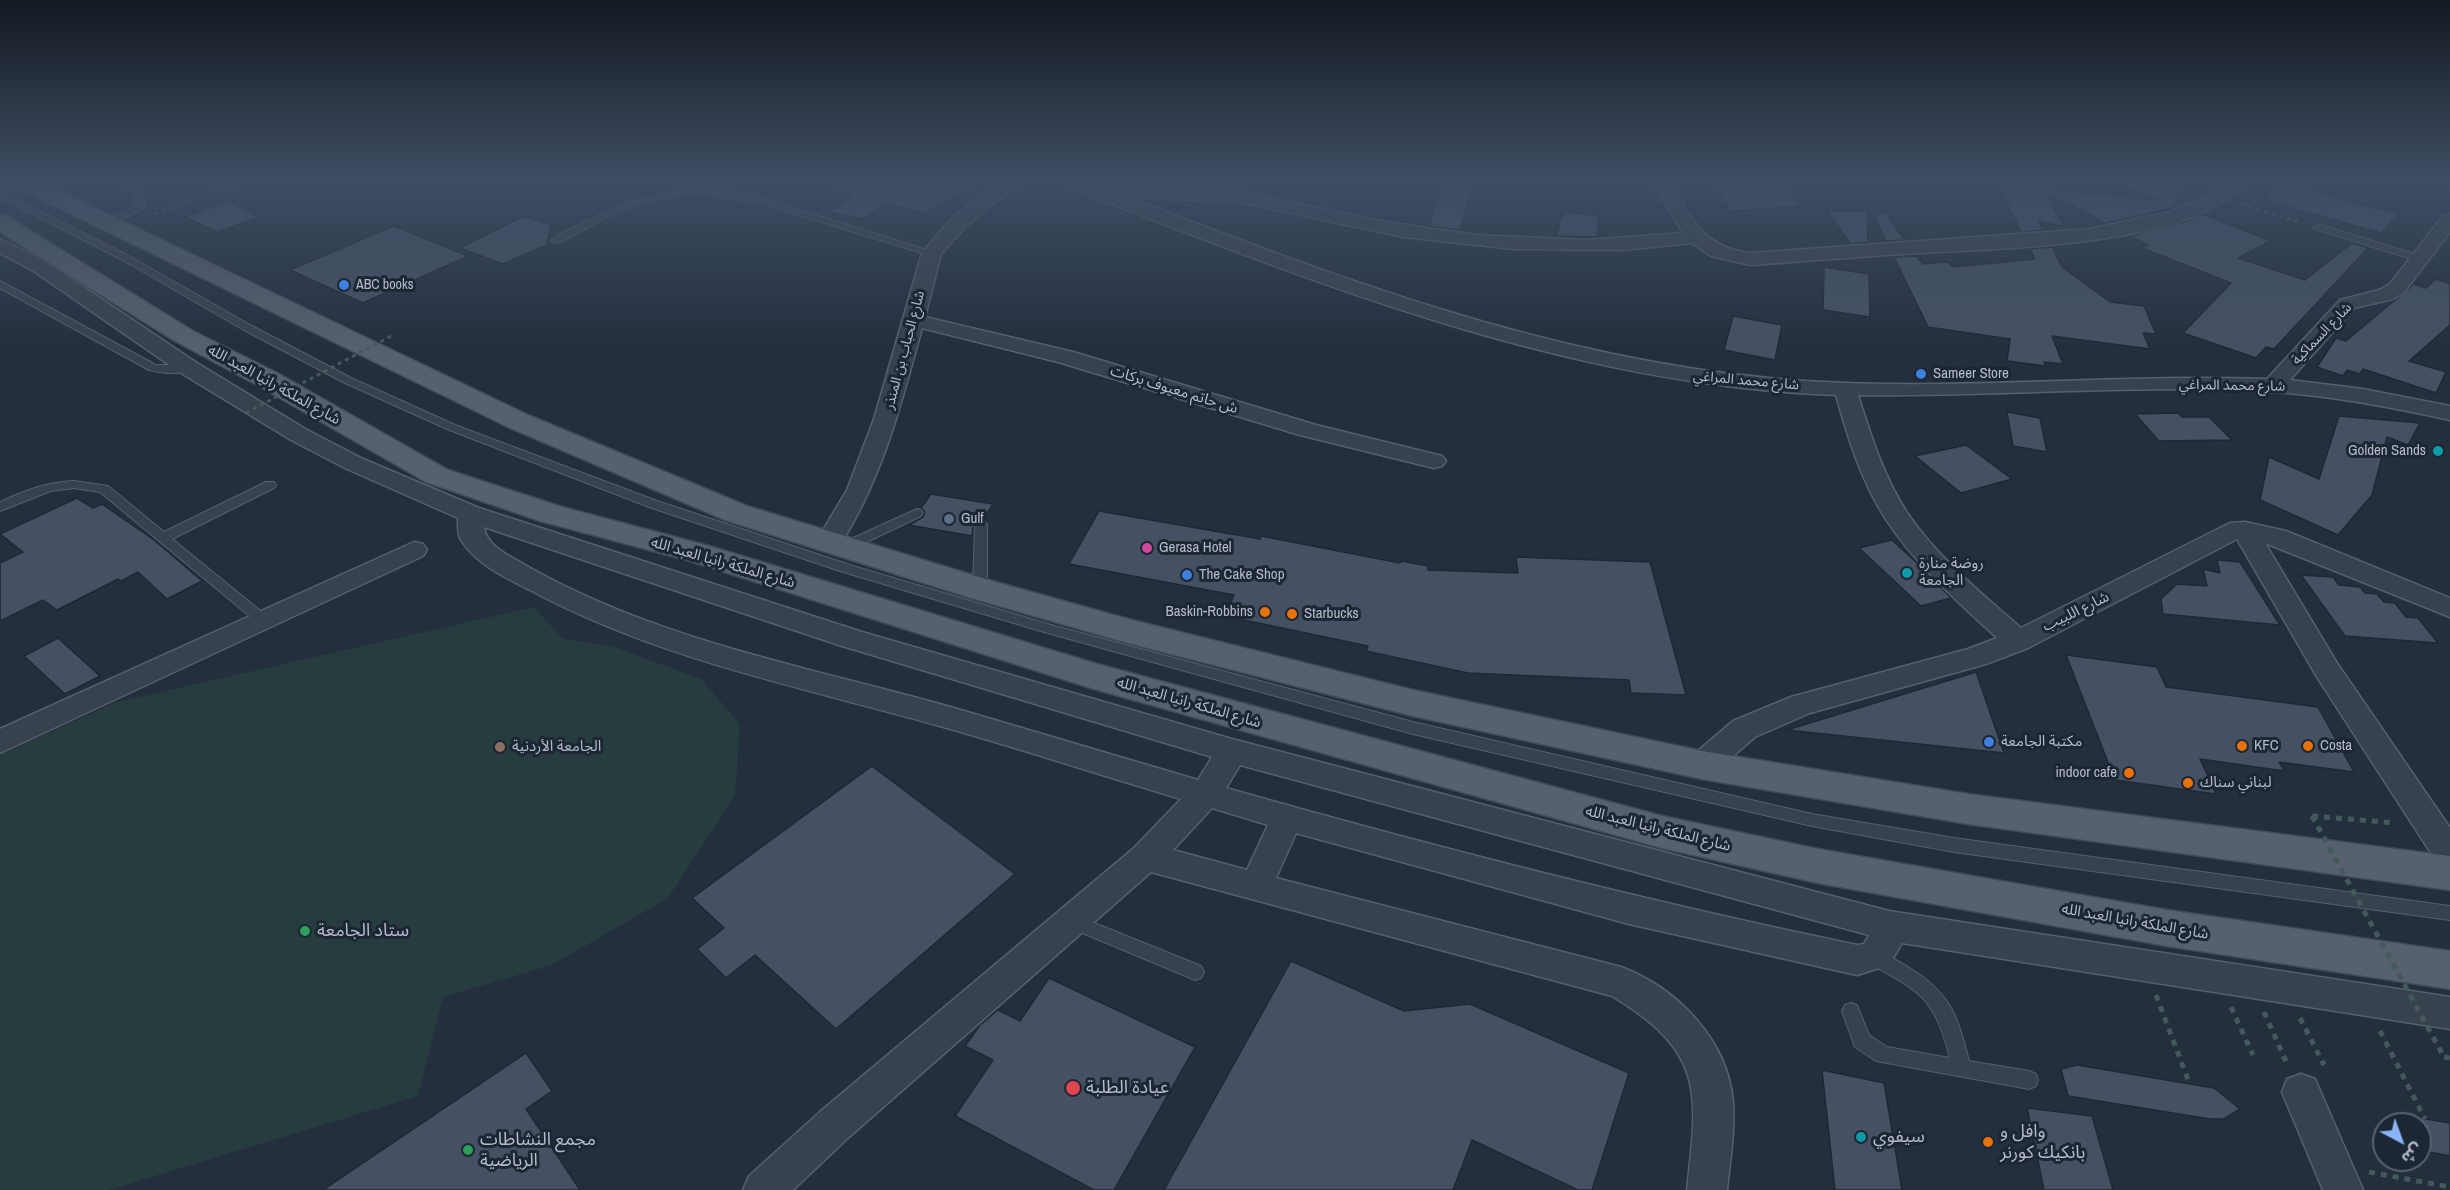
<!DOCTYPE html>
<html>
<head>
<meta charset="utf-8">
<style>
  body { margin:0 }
  #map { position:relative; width:2450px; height:1190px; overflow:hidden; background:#242f3e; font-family:"Archivo Narrow","Noto Sans Arabic",sans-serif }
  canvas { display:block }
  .north { position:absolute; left:2372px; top:1112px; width:60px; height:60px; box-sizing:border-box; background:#1d2633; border:2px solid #59626f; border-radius:50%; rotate:139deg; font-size:16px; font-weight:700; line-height:24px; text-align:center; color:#b4bcc9 }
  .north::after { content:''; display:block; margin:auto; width:21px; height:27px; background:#8ab4f8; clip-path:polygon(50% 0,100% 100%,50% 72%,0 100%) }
</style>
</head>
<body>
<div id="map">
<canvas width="2450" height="1190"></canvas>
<div class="north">ش</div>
</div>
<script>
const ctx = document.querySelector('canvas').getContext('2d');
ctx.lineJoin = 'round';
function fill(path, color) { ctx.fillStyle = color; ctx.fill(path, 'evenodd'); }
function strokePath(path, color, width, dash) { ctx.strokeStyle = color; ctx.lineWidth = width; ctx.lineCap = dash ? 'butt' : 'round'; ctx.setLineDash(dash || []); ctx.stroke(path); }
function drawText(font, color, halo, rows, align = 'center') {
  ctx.font = font + ' "Archivo Narrow","Noto Sans Arabic",sans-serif'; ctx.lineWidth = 6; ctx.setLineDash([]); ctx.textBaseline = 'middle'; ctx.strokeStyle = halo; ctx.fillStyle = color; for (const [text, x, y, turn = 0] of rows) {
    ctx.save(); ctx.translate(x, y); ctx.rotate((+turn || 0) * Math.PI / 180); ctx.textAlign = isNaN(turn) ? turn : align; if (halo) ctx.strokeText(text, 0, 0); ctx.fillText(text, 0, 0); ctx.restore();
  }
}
fill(new Path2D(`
  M534 607 563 639 612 646 701 679 740 724 735 796 668 898 552 965 443 997 418 1096 109 1190H0V755L117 702Z`), '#263c3f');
const building = new Path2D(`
  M833 182H984L924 213 884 203 864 219 829 212 852 195 832 189Z
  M1452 182H1473L1460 230 1429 226 1437 197Z
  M1712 182H1781L1801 206 1731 211Z
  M2007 182H2019L2022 188 2160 200 2118 182H2182L2175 204 2179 206 2106 223 2045 192 2064 227 2039 221 2043 230 2021 232 1999 186Z
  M2285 183 2360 205 2399 214 2381 233 2264 200Z
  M227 201 259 217 217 232 185 217Z
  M1827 211H1867L1868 242 1851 244Z
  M1565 212 1599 216 1597 237 1557 236 1561 217H1564Z
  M1884 212 1905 240 1886 241 1875 217Z
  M2202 214 2271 241 2238 258 2305 280 2352 243 2368 248 2274 349 2266 347 2256 358 2183 333 2231 283 2142 248 2148 245 2130 236 2185 222Z
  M524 216 551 225 547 245 503 264 460 248Z
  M394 226 468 256 363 303 290 270Z
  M2052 247 2062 267 2110 302 2144 306 2156 334 2143 333 2150 349 2052 336 2063 364 2044 362 2046 366 2007 361 2010 339 1928 327 1894 257 1917 256 1923 264 1947 262 1953 267 2035 259 2030 249Z
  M1824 267 1869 274 1870 317 1823 310Z
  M2436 279 2450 284V325L2409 361 2446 372 2436 393 2363 369 2360 374 2347 370 2343 376 2317 367 2336 338 2346 341 2414 284 2426 288Z
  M1733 316 1782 325 1775 360 1724 350Z
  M2007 412 2040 418 2047 452 2013 446Z
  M2178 413 2182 417H2209L2232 440 2159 441 2135 414Z
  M2339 416 2420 423 2408 445 2387 437 2372 495 2338 535 2260 500 2269 457 2319 479Z
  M1966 445 2012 479 1961 493 1915 456Z
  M931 494 993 504 984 519 980 518 974 522 972 536 909 525 923 517 925 512 921 508Z
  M77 498 93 508 102 504 154 540 202 581 167 599 138 572 121 581 118 579 57 610 43 600 0 621V563L23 552 0 534Z
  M1099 511 1260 539 1261 536 1400 563 1401 561 1428 566V570L1518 573 1516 557 1650 562 1686 695 1631 693 1629 680 1468 673 1366 651 1368 646 1225 616 1234 595 1069 564Z
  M1892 540 1916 562 1951 598 1921 606 1859 548Z
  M2217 560 2240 562 2280 625 2163 614 2161 599 2177 584 2207 586 2203 569 2220 573Z
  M2301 575 2333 577 2339 585 2360 587 2365 593 2377 594 2384 602 2395 603 2406 617 2418 618 2438 643 2345 636Z
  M58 638 100 676 65 694 24 656Z
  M2066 655 2157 667 2166 687 2318 707 2354 772 2279 762 2284 771 2200 759 2216 794 2115 780Z
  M1976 672 2004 753 1787 730Z
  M872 766 1015 874 836 1029 755 955 726 978 697 949 724 928 692 898Z
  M1291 961 1404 1011 1470 1004 1629 1073 1592 1190H1578L1472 1140 1453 1190H1164Z
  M1049 978 1195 1047 1114 1190H1094L955 1116 993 1060 965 1046 980 1025 998 1010 1020 1021Z
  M526 1053 552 1091 526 1109 580 1190H323Z
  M2077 1065 2214 1088 2240 1109 2224 1119H2210L2068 1096 2061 1069Z
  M1822 1070 1884 1083 1902 1190H1835Z
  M2027 1108 2092 1116 2113 1190H2044Z
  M2420 1118 2450 1123V1156L2420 1150Z`);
fill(building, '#455162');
strokePath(building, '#1f2835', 1.5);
const service = new Path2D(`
  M120 182C136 182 146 190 145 207L111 226 106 223 108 221 136 206 133 193Z
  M708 190 752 195 937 253 929 255C892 244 856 233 819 221 760 203 707 185 645 202 614 211 587 229 558 243L550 241C558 234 569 230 579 225 621 203 660 190 708 190Z
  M0 191 127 255 252 326 351 378 455 425 657 501 850 565 1051 625 1413 722 1812 814 1954 838 2450 906V920L1954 852 1812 826 1413 734 1044 632 840 571 649 507 447 429 343 382 244 330 121 259 0 198Z
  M2318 224 2424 257 2426 259 2418 261 2315 229 2313 227Z
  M0 281 156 365H189L194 368C184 376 162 373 149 370L0 288Z
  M74 481 108 486 164 532 266 482H274L276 485 274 488 172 539 268 617 270 620 268 623H258L100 492 74 488 51 491 0 511V502C24 491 47 482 74 481Z
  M917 509 921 510 923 513 921 516 850 550 845 551 839 547 840 544Z
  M981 520 987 524V589L980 593 973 589 975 524Z
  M1072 914 1201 966 1204 972 1201 978 1195 980 1066 926 1063 921 1066 916Z
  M1875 950C1887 955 1898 961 1908 967 1951 993 1957 1015 1969 1061L2029 1071 2036 1074 2038 1080 2036 1086 2029 1089 1876 1061 1855 1047 1842 1011 1845 1005 1851 1003 1857 1005 1869 1035 1887 1047 1950 1058C1934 997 1922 993 1869 963L1866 958 1869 953Z`);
const minor = new Path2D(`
  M226 182H245L236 187Z
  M1000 182H1020L966 226 941 254 925 317 1073 352 1316 425 1442 456 1446 461 1442 466 1434 468 1300 435 1058 362 922 328C901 405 882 480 838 548L829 550 820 548 816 542 847 490 874 419 922 253 952 218Z
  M1062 182H1087L1104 189 1166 187 1239 191 1386 222 1476 235 1586 240 1683 233 1653 182H1671C1691 219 1704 248 1750 253L2089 229 2170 212 2204 198 2224 182H2244C2198 247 1997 248 1922 253 1865 256 1807 261 1750 265L1711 256 1692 243 1622 250 1513 249 1404 237 1239 202 1127 197C1336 277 1545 357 1769 378 1933 394 2102 373 2267 379L2340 300 2379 290 2390 284 2443 216 2450 214V232L2404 292 2393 299 2354 308 2290 380 2363 389 2450 406V420C2400 409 2349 399 2298 394 2152 382 2005 397 1858 395 1871 436 1884 478 1908 514 1938 558 1981 593 2021 628L2230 523 2245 522 2286 531 2450 598V617L2265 543 2337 663 2450 828V868L2438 864 2317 677 2237 539 2028 648 1986 664 1810 713 1755 737 1713 773 1702 777 1691 773 1687 765 1691 757 1733 721 1791 697 1968 649 1997 638C1957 601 1915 564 1885 518 1861 480 1848 438 1836 395 1565 385 1314 282 1065 186Z
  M0 239 46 262 197 363 307 430 363 459 479 508 862 632 1232 739 1889 911 2450 997V1029L1902 943 1889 965 1857 975 1629 924 1296 833 1276 878 1621 967C1677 988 1728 1040 1733 1102 1735 1132 1730 1161 1727 1190H1687C1698 1092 1705 1052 1612 996L1151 872 849 1137 793 1190H743L749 1176 821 1111 1134 848 1181 799C1103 776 1025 750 947 728 806 688 660 660 530 590 506 578 476 564 461 540 457 534 458 525 458 518L347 469 291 440 181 373 32 270 0 253ZM484 527 842 646 1212 757 1198 780C1116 756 1035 732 954 708 809 667 658 641 525 565 510 556 486 546 484 527ZM1240 765 1869 935 1864 944 1857 945C1644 901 1434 847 1226 788ZM1212 808 1268 825 1247 870 1173 850Z
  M414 542 423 544 427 550 423 556 0 753V729Z
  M2301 1074 2315 1079 2363 1190H2323L2282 1092 2287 1079Z`);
const primary = new Path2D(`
  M13 182H41L528 415 747 506 992 581 1128 619 1413 690 1702 751 1968 794 2450 856V890L1968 824 1702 779 1413 716 1128 643 968 597 725 520 508 427 16 187Z
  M0 215 8 217 193 331 279 374 448 470 562 507 709 546 1097 664 1662 816 1818 849 2167 910 2450 951V989L2167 946 1818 883 1662 848 1094 689 687 560 540 521 426 482 259 386 175 341 0 232Z`);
strokePath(service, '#565f6c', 2);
strokePath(minor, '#565f6c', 3);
strokePath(primary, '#414a57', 3);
strokePath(new Path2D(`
  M2241 204 2303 223
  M154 214 217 190`), '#44595c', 3, [4, 4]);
strokePath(new Path2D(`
  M2312 816 2395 823
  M2156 995 2190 1085
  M2231 1007 2253 1055
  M2264 1012 2288 1066
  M2300 1018 2324 1065
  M2380 1031 2425 1119
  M2444 1057 2450 1058
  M2369 1172 2450 1187`), '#44595c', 5, [6, 6]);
fill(service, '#38414e');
fill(minor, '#38414e');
fill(primary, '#56606e');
strokePath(new Path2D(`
  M246 413 393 335`), '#44595c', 3, [4, 4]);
strokePath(new Path2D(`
  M2312 816 2444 1057`), '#44595c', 5, [6, 6]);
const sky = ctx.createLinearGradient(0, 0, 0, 349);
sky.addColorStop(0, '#141a22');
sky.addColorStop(0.52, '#3f4d63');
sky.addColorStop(1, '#3f4d6300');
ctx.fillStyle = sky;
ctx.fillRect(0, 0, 2450, 349);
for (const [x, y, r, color] of [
  [344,285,6,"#3f7fe0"],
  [1921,374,6,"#3f7fe0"],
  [2438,451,6,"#0f9aa8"],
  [949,519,6,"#5c6f8a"],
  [1147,548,6,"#d1479c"],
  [1907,573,6,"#0f9aa8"],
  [1187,575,6,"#3f7fe0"],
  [1265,612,6,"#e8710a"],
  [1292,614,6,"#e8710a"],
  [1989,742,6,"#3f7fe0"],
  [2242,746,6,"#e8710a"],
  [2308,746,6,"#e8710a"],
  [500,747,6,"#8d6e63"],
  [2129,773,6,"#e8710a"],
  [2188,783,6,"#e8710a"],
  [305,931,6,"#2e9e5b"],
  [1073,1088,8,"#e0444e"],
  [1861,1137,6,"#0f9aa8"],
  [1988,1142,6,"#e8710a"],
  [468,1150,6,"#2e9e5b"]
]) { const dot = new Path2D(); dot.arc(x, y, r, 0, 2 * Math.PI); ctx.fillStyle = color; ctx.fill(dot); strokePath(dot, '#1d2633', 2); }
drawText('14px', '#b4bcc9', '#1d2633', [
  ["ABC books",356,285]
], 'left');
drawText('14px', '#b4bcc9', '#1d2633', [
  ["شارع السماكية",2322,334,-46],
  ["شارع الحباب بن المنذر",905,350,-75],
  ["شارع محمد المراغي",1746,381,5],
  ["شارع محمد المراغي",2232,386,1]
]);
drawText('15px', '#b4bcc9', '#1d2633', [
  ["Sameer Store",1933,374],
  ["Golden Sands",2426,451,"right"],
  ["Gulf",961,519],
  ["Gerasa Hotel",1159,548],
  ["روضة منارة",1919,564],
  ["الجامعة",1919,581],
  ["The Cake Shop",1199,575],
  ["Baskin-Robbins",1253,612,"right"],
  ["Starbucks",1304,614],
  ["مكتبة الجامعة",2001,742],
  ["KFC",2254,746],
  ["Costa",2320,746],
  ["الجامعة الأردنية",512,747],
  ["indoor cafe",2117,773,"right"],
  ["لبناني سناك",2200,783]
], 'left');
drawText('15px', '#b4bcc9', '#1d2633', [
  ["شارع الملكة رانيا العبد الله",274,385,29],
  ["ش حاتم معيوف بركات",1174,390,17],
  ["شارع الملكة رانيا العبد الله",723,563,16],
  ["شارع اللبيب",2076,612,-26],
  ["شارع الملكة رانيا العبد الله",1189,703,16],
  ["شارع الملكة رانيا العبد الله",1658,829,14],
  ["شارع الملكة رانيا العبد الله",2135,922,10]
]);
drawText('18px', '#b4bcc9', '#1d2633', [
  ["ستاد الجامعة",317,931],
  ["عيادة الطلبة",1086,1088],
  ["وافل و",2000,1132],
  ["بانكيك كورنر",2000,1153],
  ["سيفوي",1873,1137],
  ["مجمع النشاطات",480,1140],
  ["الرياضية",480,1161]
], 'left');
</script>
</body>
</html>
